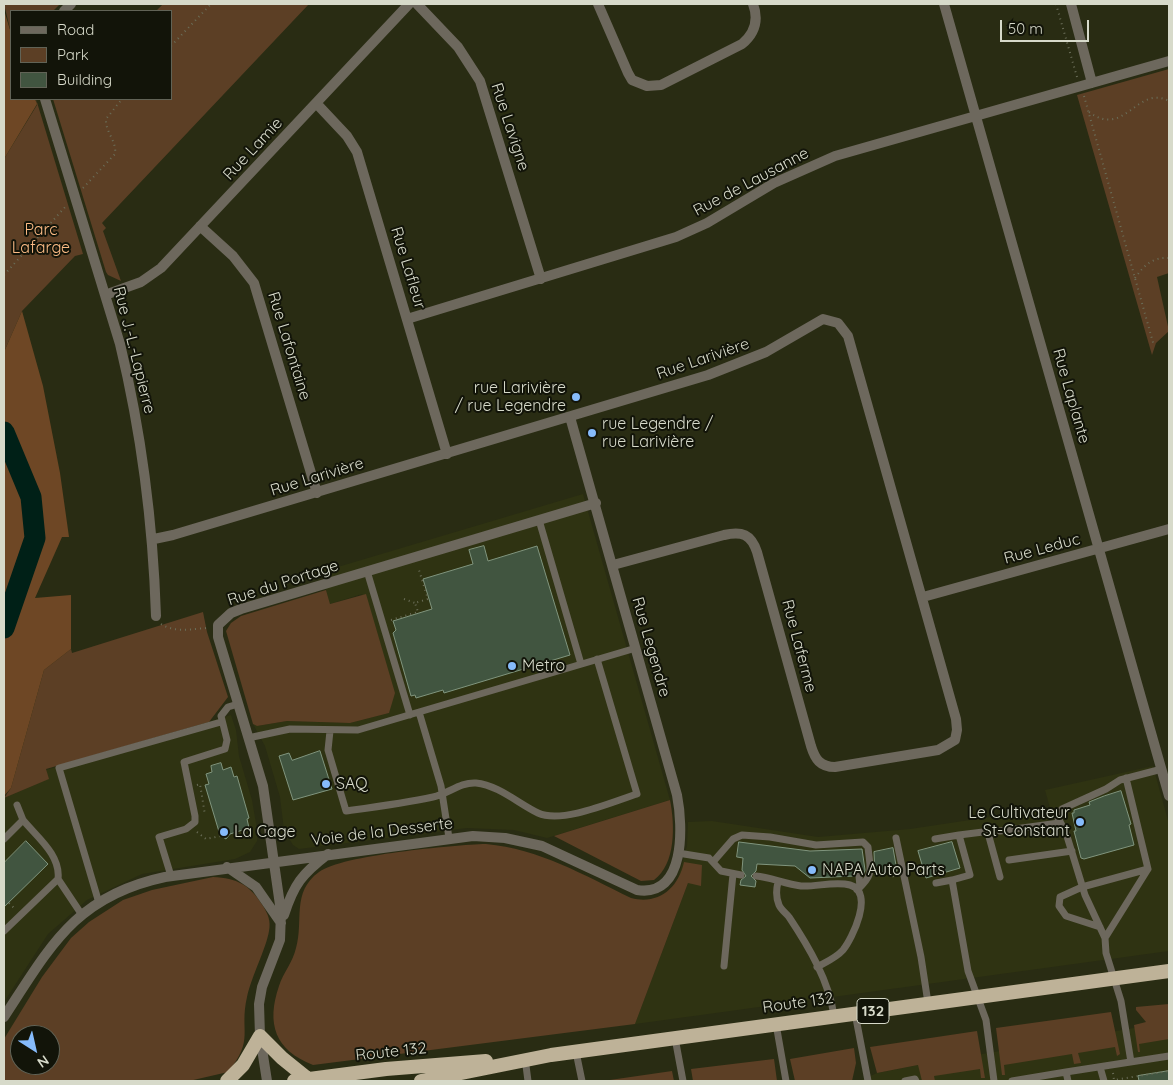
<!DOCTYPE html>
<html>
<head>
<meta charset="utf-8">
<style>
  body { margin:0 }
  #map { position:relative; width:1173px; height:1085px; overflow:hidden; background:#292c13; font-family:Quicksand,sans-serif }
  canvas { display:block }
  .frame { position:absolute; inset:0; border:5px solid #d7daca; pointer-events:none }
  .legend { position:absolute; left:10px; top:10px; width:162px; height:90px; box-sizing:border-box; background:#121409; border:1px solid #616356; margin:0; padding:6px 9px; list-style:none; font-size:15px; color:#d7daca }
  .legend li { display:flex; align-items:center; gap:10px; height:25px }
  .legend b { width:25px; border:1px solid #616356 }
  .north { position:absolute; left:10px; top:1025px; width:50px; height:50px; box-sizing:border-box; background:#121409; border:1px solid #616356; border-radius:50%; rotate:145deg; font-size:14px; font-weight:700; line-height:20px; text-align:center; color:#d7daca }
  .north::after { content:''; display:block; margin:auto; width:18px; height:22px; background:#86bbfb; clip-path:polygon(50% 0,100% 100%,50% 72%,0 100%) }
  .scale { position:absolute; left:1000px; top:20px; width:89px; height:22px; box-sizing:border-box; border:2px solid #d7daca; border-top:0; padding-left:6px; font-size:15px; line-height:18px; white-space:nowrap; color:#d7daca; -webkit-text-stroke:4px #121409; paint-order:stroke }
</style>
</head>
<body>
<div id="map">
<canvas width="1173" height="1085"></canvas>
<div class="frame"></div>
<ul class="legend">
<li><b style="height:6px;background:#6d685d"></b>Road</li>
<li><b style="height:14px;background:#5c3f25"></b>Park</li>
<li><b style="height:14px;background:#415540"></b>Building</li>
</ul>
<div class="north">N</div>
<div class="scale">50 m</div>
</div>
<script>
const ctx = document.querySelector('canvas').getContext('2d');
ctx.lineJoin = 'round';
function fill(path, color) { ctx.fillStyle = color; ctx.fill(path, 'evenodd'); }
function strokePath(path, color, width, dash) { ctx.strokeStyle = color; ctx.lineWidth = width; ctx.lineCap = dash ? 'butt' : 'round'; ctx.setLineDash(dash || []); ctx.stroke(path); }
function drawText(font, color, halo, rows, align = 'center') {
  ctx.font = font + ' Quicksand,sans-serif'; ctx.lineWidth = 4; ctx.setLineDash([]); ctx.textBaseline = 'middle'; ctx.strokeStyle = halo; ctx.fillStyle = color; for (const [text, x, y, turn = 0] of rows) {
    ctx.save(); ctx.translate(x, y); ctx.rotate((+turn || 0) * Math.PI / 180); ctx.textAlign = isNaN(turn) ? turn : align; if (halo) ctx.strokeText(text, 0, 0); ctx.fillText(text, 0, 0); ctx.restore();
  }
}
fill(new Path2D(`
  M583 494 670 800 547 838 514 830 467 828 299 849 293 845 284 830 280 797 265 746 253 724 257 726 287 721 350 723 389 713 362 594 330 604 321 572Z
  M231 715 236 730 239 756 252 800 257 829V841L250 852 235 859 142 874 87 900 48 934 4 1002V798L48 779 46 770Z
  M1153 766 1169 824V951L635 1024 688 883 678 878 687 846 688 822 712 821 818 837 910 829 1050 808 1045 790Z
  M1169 1022V1081H859L877 1073 918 1065Z`), '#2f3312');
fill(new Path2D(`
  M4 4H60L53 11H11V33Z
  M163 4H309L102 223 106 228 103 231 121 281 108 275 106 272 53 99H171V11H156Z
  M1169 69V273L1157 277 1169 331 1156 343 1152 355 1077 95Z
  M36 99 83 254 75 256 22 311 4 352V159L37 105Z
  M326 590 330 604 366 594 395 693 389 713 350 723 287 721 257 726 253 724 226 631 231 623 241 616Z
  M203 612 207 632 228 697 209 722 46 769 49 779 4 798 11 788 44 670 71 649 72 653Z
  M670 800C675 825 676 864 654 880L641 881 554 836Z
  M486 844C539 849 584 875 631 898 658 905 678 889 684 862L702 865 701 886 688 883 635 1024 313 1065C275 1050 266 1024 279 986 283 973 293 962 296 948 304 921 291 892 319 872 342 855 453 845 486 844Z
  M213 877C237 878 250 885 263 906 268 914 271 921 269 931 266 949 252 975 247 997 239 1032 255 1039 228 1072L189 1081H4V1039L42 977 71 938 89 922 123 900 152 890ZM20 1035H50V1065H20Z
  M1169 1004V1039L1139 1044 1140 1052H1138L1134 1025 1146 1022 1136 1010V1007Z
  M1111 1012 1120 1054 1117 1056 1115 1047 1078 1053 1081 1063 1074 1064 1072 1054 1004 1065 1005 1075H1002L996 1028Z
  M977 1031 985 1078H981L980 1069 934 1076 935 1081H922L918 1065 877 1073 870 1047Z
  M854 1048 856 1063 852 1081H795L790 1059Z
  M774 1059 777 1081H693L691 1069Z
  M672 1071 674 1081H603Z`), '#5c3f25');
fill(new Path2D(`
  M4 10 11 33V99H35L37 104 4 159Z
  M22 311 43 386 60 473 69 537H62L35 598 71 595V649L44 670 11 788 4 796V352Z`), '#6e4725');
strokePath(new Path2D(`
  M4 432 31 497 35 538 4 628`), '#002017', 21);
const building = new Path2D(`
  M484 546 488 561 537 546 570 655 444 693 443 690 416 698 415 695 411 696 393 633 396 630 393 621 432 609 423 579 473 564 469 550Z
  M320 751 332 789 293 800 279 756 289 753 292 760Z
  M221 763 223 770 231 767 234 777 237 776 249 818 247 819 249 828 230 834 226 839 220 835 205 785 209 784 206 774 212 772 211 766Z
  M1121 791 1131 824 1129 825 1134 845 1084 859 1081 858 1074 831H1076L1072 813H1074V810L1090 805 1089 802 1104 796Z
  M26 841 48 864 4 907V863Z
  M739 842 810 851 862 849 865 870 864 874 856 871 854 876 810 878 795 866 757 864 756 871 751 876 756 881 755 887 740 885 741 880 746 876 742 870 743 858 737 857Z
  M952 842 960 868 926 878 918 851Z
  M893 848 897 871 875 875 874 852Z
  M1169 1071V1081H1139L1138 1076Z`);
fill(building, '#415540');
strokePath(building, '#80957e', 1);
strokePath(new Path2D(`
  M1056 4 1077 77
  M171 46 211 4
  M1084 96 1154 346
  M1089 112C1125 139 1137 84 1169 101
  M83 188 115 154C117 141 105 132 106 119L122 99
  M4 275 66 206
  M1135 278C1144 265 1153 257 1169 258
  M404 599 415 603
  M391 620 418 612 415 603 428 599 418 567
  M161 624C175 633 192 629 207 628
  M197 785 200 784 205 815
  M197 832 206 839 221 836
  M889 873 894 877
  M9 903 14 908
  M1113 1073 1114 1080 1169 1071`), '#6b6e59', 2, [1, 4]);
strokePath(new Path2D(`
  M539 520 581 664
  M367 571 410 715
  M419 712 441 786 449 838
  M330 731 328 750 346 811C375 807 405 803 433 797 448 794 460 782 476 783 498 785 519 804 538 813 562 824 612 802 637 794L597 659
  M248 738 290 729 358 730 636 648
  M17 805 23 820
  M1000 831 1059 823
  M959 835 983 832 988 833 1000 877
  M896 838 921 957 928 1003
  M4 839 23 820C37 837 61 855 58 879
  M935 839 959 835 970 875 952 880 968 971 986 1020 994 1081
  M678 853 709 858 721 871 741 875
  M1009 860 1072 851
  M713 862 733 839 742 835 770 837 816 845 863 842 868 847C870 870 875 874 857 890
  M171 876 159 837 186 829 195 822V816L184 762 225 749 227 740 221 716 228 707 238 704
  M756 876C770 877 785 884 801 886 816 887 835 881 850 885 875 892 852 939 843 950 836 958 826 962 817 967
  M859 876 860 887
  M778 882C776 890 776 898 779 905 781 910 786 913 789 917 809 947 829 981 834 1016
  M936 883 952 880
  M99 903 59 768 221 722
  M1100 927 1066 916 1059 906 1060 897 1082 887 1148 869
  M4 931 58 879 82 915
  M1105 938 1148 869 1126 778
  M724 966 733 874
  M855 1013 868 1081
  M776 1024 786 1081
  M675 1038 683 1081
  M576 1052 582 1081
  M525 1058 528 1081
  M1131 1062 1121 1001 1106 953 1105 938 1085 895 1066 833 1057 816 1062 809 1106 789 1120 780 1162 769
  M1100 1067 1104 1081
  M1066 1072 1169 1056
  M905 1081 915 1079 916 1081
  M1012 1081 1066 1072 1068 1081`), '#6d685d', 7);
strokePath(new Path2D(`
  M417 4 458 47 480 81 541 279
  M598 4 628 73 632 80 647 86 661 85 742 44C755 33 759 20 753 4
  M944 4 1169 796
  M1071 4 1092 83
  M64 11 71 4
  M45 99 120 344C142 435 153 523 156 616
  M316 103 347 136 357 152 447 454
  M200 226 233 256 254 283 317 493
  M105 295 141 282 161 268 409 4
  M407 319 676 237 707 223 774 183 835 156 1169 61
  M154 539 173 535 708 375 766 352 823 319 838 323 848 336 956 719 957 730 955 740 938 750 835 767C820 767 815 759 811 746L757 552C751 534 742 531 724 535L613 565
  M923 597 1169 529
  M227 867 256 887 281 923
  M284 915C294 884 302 874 328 854
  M4 1017C50 947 75 896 165 877L473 836 505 838 542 846 637 890C686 898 683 826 677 795L570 417
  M267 1081 260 1036 259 1004 262 987 280 940 281 912 263 786 218 637V625L231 613 241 609 596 503`), '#6d685d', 10);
strokePath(new Path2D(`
  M227 1081 243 1065 260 1036 282 1058 308 1079
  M294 1081 386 1069 486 1061
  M421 1081 551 1055 1169 971`), '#beb298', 14);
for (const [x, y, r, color] of [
  [576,397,5,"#86bbfb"],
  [592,433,5,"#86bbfb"],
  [512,666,5,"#86bbfb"],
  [326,784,5,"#86bbfb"],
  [1080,822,5,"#86bbfb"],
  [224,832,5,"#86bbfb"],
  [812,870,5,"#86bbfb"]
]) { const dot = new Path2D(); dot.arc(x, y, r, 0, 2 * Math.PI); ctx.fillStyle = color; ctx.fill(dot); strokePath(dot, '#121409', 2); }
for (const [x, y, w] of [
  [873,1011,32]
]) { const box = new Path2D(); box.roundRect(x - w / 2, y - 12.5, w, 25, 4); ctx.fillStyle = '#121409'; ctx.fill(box); strokePath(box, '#d7daca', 1); }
drawText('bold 15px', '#d7daca', null, [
  ["132",873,1011]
]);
drawText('16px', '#d7daca', '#121409', [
  ["Rue Lavigne",510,127,72],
  ["Rue Lamie",253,149,-47],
  ["Rue de Lausanne",751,182,-28],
  ["Rue Lafleur",408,268,73],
  ["Rue Lafontaine",289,346,73],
  ["Rue J.-L.-Lapierre",134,350,76],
  ["Rue Larivière",703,359,-19],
  ["Rue Laplante",1071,396,74],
  ["Rue Larivière",317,477,-17],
  ["Rue Leduc",1042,549,-15],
  ["Rue du Portage",283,583,-18],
  ["Rue Laferme",799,646,75],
  ["Rue Legendre",651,647,74],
  ["Voie de la Desserte",382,832,-7],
  ["Route 132",798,1003,-8],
  ["Route 132",391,1052,-6]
]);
drawText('16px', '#fdbc86', '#121409', [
  ["Parc",41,230],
  ["Lafarge",41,248]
]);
drawText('16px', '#d7daca', '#121409', [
  ["rue Larivière",566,388,"right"],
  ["/ rue Legendre",566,406,"right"],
  ["rue Legendre /",602,424],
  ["rue Larivière",602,442],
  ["Metro",522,666],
  ["SAQ",336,784],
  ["Le Cultivateur",1070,813,"right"],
  ["St-Constant",1070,831,"right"],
  ["La Cage",234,832],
  ["NAPA Auto Parts",822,870]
], 'left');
</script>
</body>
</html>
